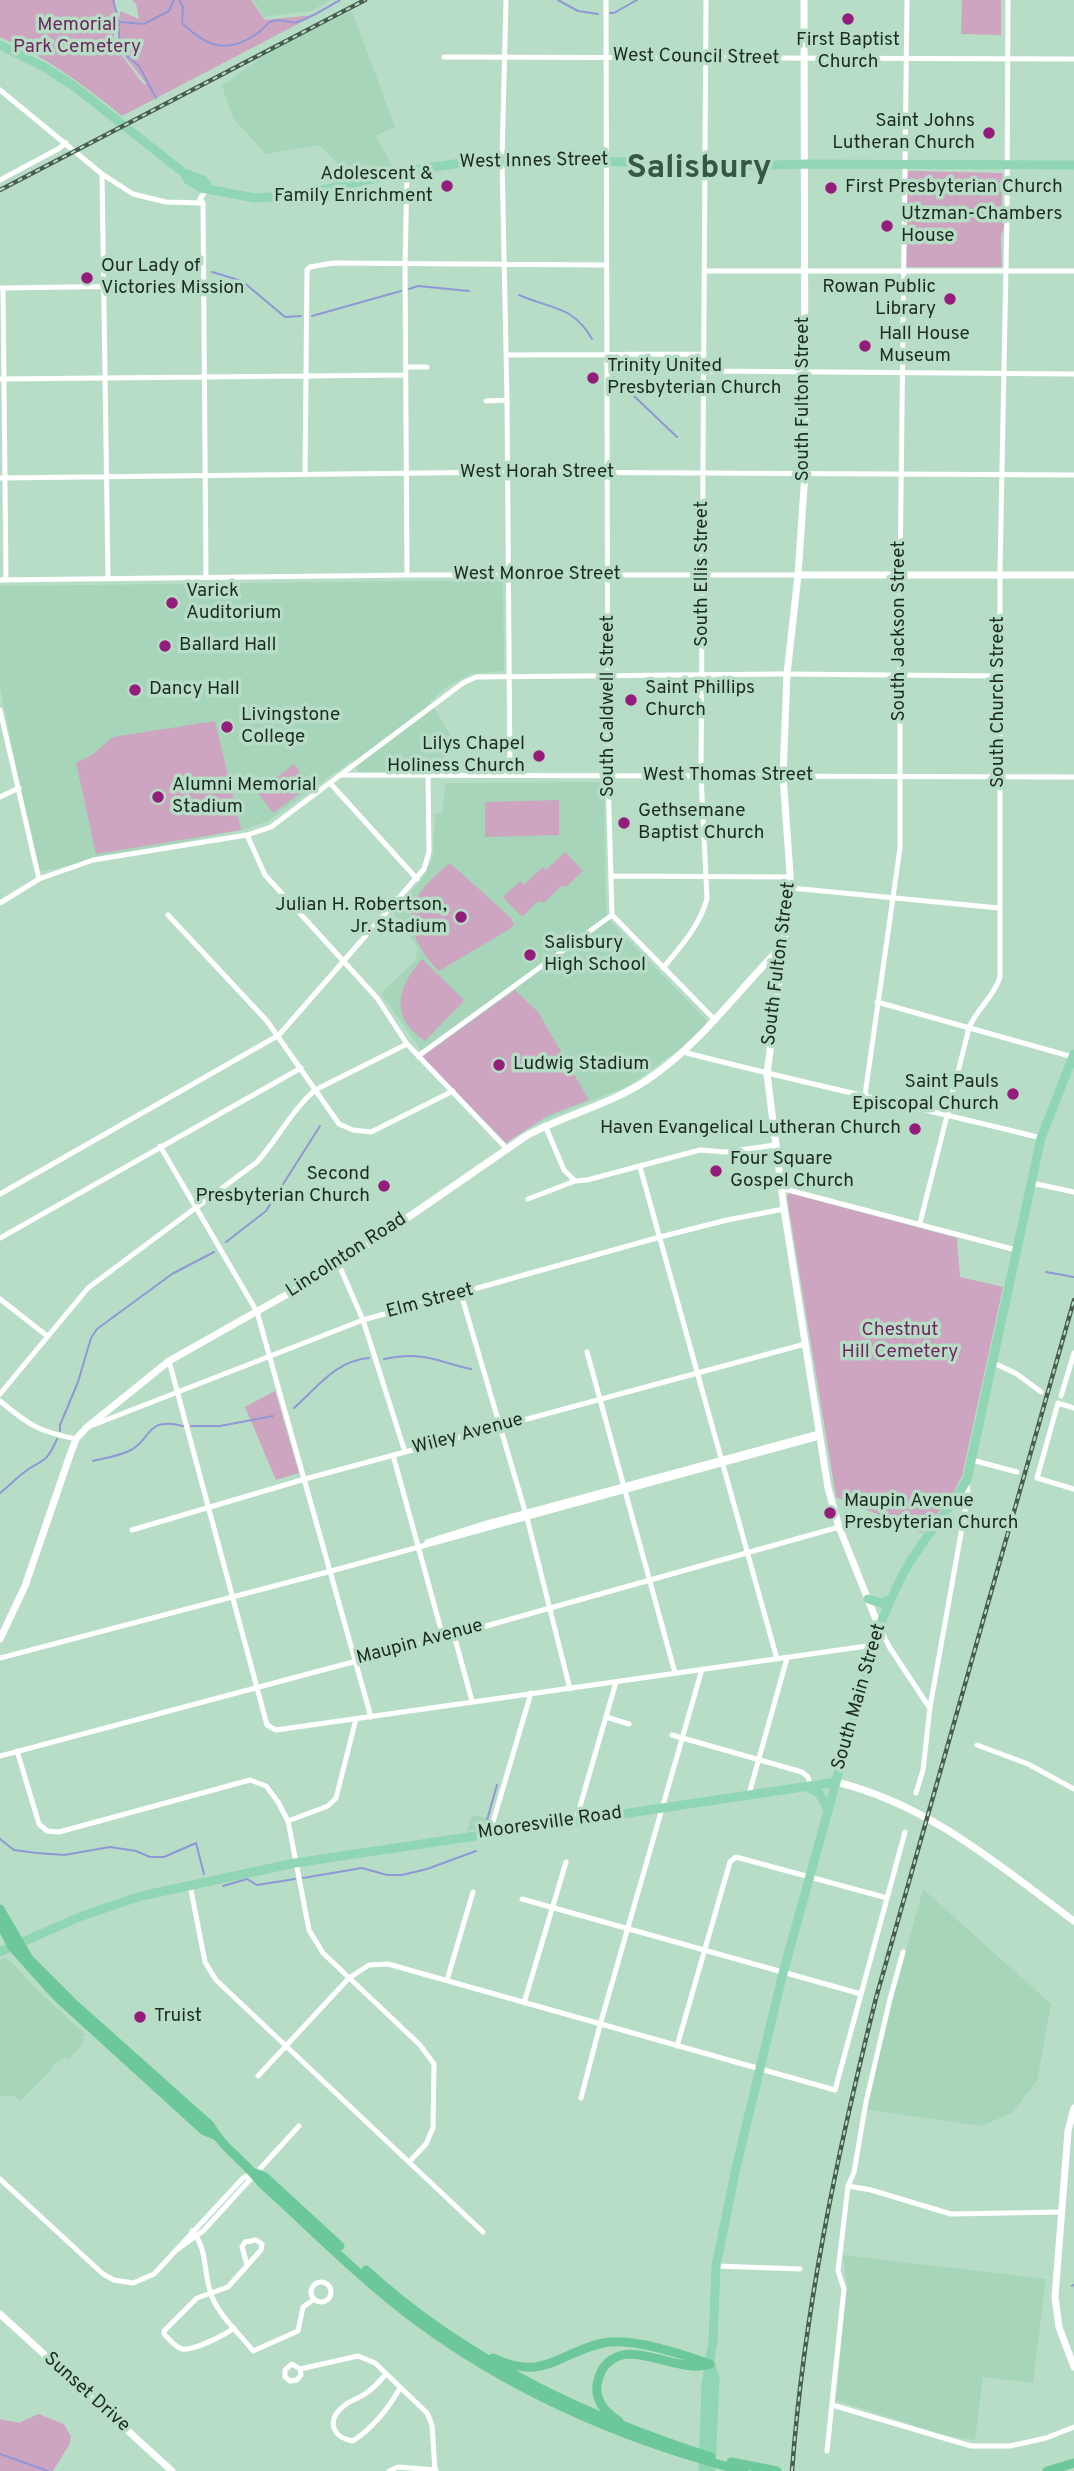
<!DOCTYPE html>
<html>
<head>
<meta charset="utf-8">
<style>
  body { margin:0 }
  canvas { display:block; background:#b7ddc6 }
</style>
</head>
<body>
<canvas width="1074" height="2471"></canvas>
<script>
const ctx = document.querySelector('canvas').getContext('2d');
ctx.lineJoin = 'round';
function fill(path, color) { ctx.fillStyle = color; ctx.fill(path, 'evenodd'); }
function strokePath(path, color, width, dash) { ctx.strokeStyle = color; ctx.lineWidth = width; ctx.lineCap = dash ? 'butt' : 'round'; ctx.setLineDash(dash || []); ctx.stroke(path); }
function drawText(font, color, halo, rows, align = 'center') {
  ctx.font = font + ' Overpass,sans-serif'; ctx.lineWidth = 7; ctx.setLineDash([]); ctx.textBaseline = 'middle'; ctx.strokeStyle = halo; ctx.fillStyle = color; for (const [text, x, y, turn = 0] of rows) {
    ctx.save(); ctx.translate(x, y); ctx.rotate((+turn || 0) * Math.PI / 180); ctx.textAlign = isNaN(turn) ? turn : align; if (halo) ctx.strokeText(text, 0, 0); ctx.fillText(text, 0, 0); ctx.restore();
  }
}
fill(new Path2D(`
  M253 0H331L311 11 264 17Z
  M352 11 395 127 375 136 393 166 349 175 319 145 266 154 233 118 222 86 270 51Z
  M503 580 504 671 471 674 448 686 430 701 461 753 445 752 444 771 359 772 351 761 268 821 246 829 38 872 0 688V586Z
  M604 782 606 912 611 922 708 1022 684 1046 630 1085 547 1119 507 1141 438 1061 420 1049 381 993 415 961 418 948 393 913 422 879 433 858 435 814 442 813 446 783Z
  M472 1815 489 1818 486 1828 467 1831Z
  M923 1889 1051 2004 1037 2081 1012 2113 981 2126 862 2109Z
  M5 1958 12 1962 33 1986 85 2034 81 2038 85 2039 84 2042 69 2059 64 2058 51 2067 52 2069 20 2101 14 2096H0V1960Z
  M843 2255 1046 2279 1033 2383 983 2377 975 2440 943 2435 836 2400 847 2286Z`), '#a7d5ba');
fill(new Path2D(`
  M0 0H115L114 45 144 85 146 83 117 47 120 11 139 19 136 4 132 0H251L265 20 315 15 122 116C84 85 46 57 0 37Z
  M962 0H1001V35L961 34Z
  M908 171 1002 173 1005 184 1002 187V224L1005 223 1001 236 1002 267H906Z
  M215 721 241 830 96 854 76 763 92 755 113 737Z
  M294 764 310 786 273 813 257 792Z
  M559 800V835L485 837V802Z
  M565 852 583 871 566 887 561 886 544 903 538 901 522 917 503 897 520 881 524 885 543 867 546 870Z
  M450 863 511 918 514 925 508 930 439 971C424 957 405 928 413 906 419 889 437 874 450 863Z
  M422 959 462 998 463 1002 425 1041C389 1017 397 988 422 959Z
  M515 990 538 1012 589 1100 547 1116 506 1143 422 1057Z
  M789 1193 957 1238 960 1277 1003 1287 962 1476 952 1495 922 1533 836 1497 787 1197Z
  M275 1391 299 1473 276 1480 245 1407Z
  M38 2414 64 2424 71 2437 69 2445 53 2471H0V2419L19 2423Z`), '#cda5c0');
strokePath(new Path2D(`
  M113 0 119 22V45L125 54 139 66 156 98
  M179 0 183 7 182 23C207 47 227 55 258 33 262 30 266 25 270 22 280 17 288 24 297 22 311 18 327 7 340 0
  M558 0 578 11 598 14
  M610 13H614L637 0
  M120 22 144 24 169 11 174 0
  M212 272 242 281 285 317 301 316
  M409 289 418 286 469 291
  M519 295C550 309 573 305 592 339
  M312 316 401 291
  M614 377 677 437
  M226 1242 266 1211 320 1126
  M1046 1272 1074 1277
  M384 1359C425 1351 435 1361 471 1369
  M294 1408C318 1387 335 1361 369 1358
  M191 1426H220L273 1416
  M60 1431V1425L78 1382 91 1338 97 1329 172 1274 214 1252
  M93 1461C105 1458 120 1456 131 1450 151 1440 146 1416 183 1426
  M0 1493C8 1487 14 1480 22 1474 41 1458 45 1467 57 1439
  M485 1827 497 1785
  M0 1839 14 1850 37 1853 64 1855 110 1847 136 1851 150 1857H164L196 1843 204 1874
  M303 1878 362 1868 387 1875H402L427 1869 476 1851
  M223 1886 247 1879 257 1885 295 1879
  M1072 2286 1074 2285
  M0 2454 48 2471`), '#9097d7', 2);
strokePath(new Path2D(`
  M506 0 502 159 507 400 510 775
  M606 0 608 777 612 915
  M444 57 1074 59
  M0 90 102 174 133 194 166 202 203 203
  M407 171 405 265 407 575
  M102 174 108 577
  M0 180 58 149 66 143
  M704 271H1074
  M2 288 205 285
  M3 288 6 580
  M507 355 704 354
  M406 367H427
  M704 371 1074 374
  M0 379 406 375
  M486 401 507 400
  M305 475 307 270 310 267 333 263 606 265
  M0 478 510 472 1074 475
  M206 577 203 203 200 199 206 190
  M0 580 411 575H798
  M0 710 39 879
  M342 775 1074 777
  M330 783 417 879
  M0 797 19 788
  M247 835 265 875 377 998 407 1044 506 1148
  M611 876 791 877
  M791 888 999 908
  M0 903 39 879 93 860 247 835 271 827 463 683 476 677 783 674 999 676
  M168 915 267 1021 339 1124 353 1130 371 1132 453 1091
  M612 915 715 1020
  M663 968C681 946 699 927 707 899L701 776 706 0
  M877 1002 1073 1057
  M683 1052C802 1083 922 1108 1041 1138
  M418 1056 612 915
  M865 1095 900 848V575L907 0
  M545 1125 564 1170 575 1181
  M160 1146 257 1312 371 1717
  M640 1167 777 1659
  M1032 1183 1074 1192
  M781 1188 1016 1250
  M0 1194 279 1035 424 869 429 852 428 776
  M528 1199 575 1181 587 1180 700 1150 726 1152 775 1145
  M920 1223 969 1028C977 1008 994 997 1000 977V569L1007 216 1008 0
  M0 1238 301 1068
  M339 1265 363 1320 405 1452
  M461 1294 527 1518 570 1689
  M0 1299 46 1335
  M587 1352 675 1673
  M169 1361 267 1725 276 1730 874 1645
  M992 1362 1017 1374 1041 1392
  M0 1394 88 1288 257 1162C278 1139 291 1111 315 1090L407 1044
  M1061 1396 1074 1353
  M0 1401C30 1426 38 1431 76 1439
  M1074 1408 1058 1403 1037 1478 1074 1489
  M93 1425 363 1320 660 1237 727 1220 784 1209
  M393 1455 443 1637
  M972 1460 1017 1472
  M132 1530 305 1479 805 1344
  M427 1542 487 1523 819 1433
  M879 1627 890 1648 929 1707
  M454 1635 472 1701
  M0 1658 335 1570 819 1437
  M606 1717 629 1724
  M672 1735 802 1772 808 1777 810 1785
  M977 1745 1028 1764 1074 1789
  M17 1751 39 1824 47 1831 59 1832 250 1780 266 1786 278 1802 288 1821 309 1930 323 1953 420 2045 434 2064 433 2128 426 2144 409 2162
  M0 1756 454 1635 839 1527
  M916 1793 923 1770 930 1707 968 1494 967 1484
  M749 1794 787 1658
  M576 1820 616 1682
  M288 1821 328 1806 336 1798 356 1719
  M490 1832 531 1693
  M190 1885 205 1962 216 1980 483 2232
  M522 1899 861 1994
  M447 1980 473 1892
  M524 2003 566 1862
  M677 2046 730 1862 736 1857 887 1898
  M258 2076 349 1978 369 1965 388 1964 835 2090 905 1832
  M581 2098 600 2025 702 1669
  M0 2179 103 2274 114 2280 133 2283 154 2274 243 2178 254 2173
  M848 2186 871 2190 951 2214 1061 2212
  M192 2231C208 2249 203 2272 211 2294 218 2315 239 2333 253 2351L298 2331 303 2307 313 2300
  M178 2249 203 2231 299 2126
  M716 2266 800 2269
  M311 2292a10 10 0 1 1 20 0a10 10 0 1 1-20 0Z
  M234 2328C225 2335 193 2351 182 2349 175 2347 169 2339 164 2334V2331L197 2298 228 2287 261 2250 262 2244 256 2240 245 2242 242 2247 247 2265
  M300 2369 301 2375 297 2380 290 2381 285 2377V2370L292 2364 300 2369 358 2356 375 2363 427 2413 432 2425 435 2471
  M386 2374C380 2381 373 2389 365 2394 359 2398 351 2400 345 2405 326 2419 331 2437 353 2441 374 2427 388 2409 400 2388
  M832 2405 971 2446H1010L1046 2438 1074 2427
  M827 2451 844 2289 838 2271 848 2186 854 2172 866 2102 890 1999 903 1952
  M389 2471 398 2467 436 2470`), '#fff', 5);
strokePath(new Path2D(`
  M804 0 805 473 798 575 787 674 783 776 791 888 767 1074 784 1209 828 1488 839 1527 879 1627
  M798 575H1074
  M0 1639 25 1586 70 1455 76 1439 86 1428 169 1361 339 1265 526 1136C565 1115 609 1105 647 1080 701 1044 738 990 783 945
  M836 1782C928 1804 1000 1866 1074 1921
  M1074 2108 1068 2131 1055 2297 1059 2327 1074 2367
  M0 2314 172 2471`), '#fff', 7);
strokePath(new Path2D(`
  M0 45 44 67 75 87 184 173 188 180 201 188 255 198 300 195 407 171 481 160 605 161 705 167 806 164 1074 165
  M184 173 203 180 209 188
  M868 1599 881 1603 891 1599
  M807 1787 819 1793 828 1810
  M0 1952 82 1916 141 1896 295 1863 836 1782
  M711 2365 715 2378 711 2471
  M703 2471 706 2385 713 2341 716 2266 736 2168 783 1973 879 1627C889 1605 897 1583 910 1562 927 1534 950 1509 967 1480L1041 1138 1074 1054`), '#91d6b4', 9);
strokePath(new Path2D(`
  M0 1909 29 1959 72 2002 210 2125C222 2148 246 2162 261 2183 312 2229 362 2280 417 2321 516 2394 626 2441 744 2471
  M0 1923 12 1947 57 1997 203 2130 215 2135
  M256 2173 265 2177 340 2246
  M366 2270C465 2360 584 2416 711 2457
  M493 2358C544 2382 558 2353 603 2343 632 2337 682 2354 710 2364
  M619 2421C609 2415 601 2408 598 2397 595 2388 598 2378 602 2370 625 2332 677 2376 710 2364
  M731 2462 777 2471
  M1047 2471 1074 2463`), '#6cc89b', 9);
const rail = new Path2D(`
  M0 190 365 0
  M792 2471C804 2311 837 2154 876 1998L1074 1300`);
strokePath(rail, '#485d50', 4.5);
strokePath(rail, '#b7ddc6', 2, [5]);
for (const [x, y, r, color] of [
  [848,19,7,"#941d7b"],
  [989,133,7,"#941d7b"],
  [447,186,7,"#941d7b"],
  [831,188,7,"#941d7b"],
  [887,226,7,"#941d7b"],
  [87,278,7,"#941d7b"],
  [950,299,7,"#941d7b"],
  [865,346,7,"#941d7b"],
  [593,378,7,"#941d7b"],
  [172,603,7,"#941d7b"],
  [165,646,7,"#941d7b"],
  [135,690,7,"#941d7b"],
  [631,700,7,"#941d7b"],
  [227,727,7,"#941d7b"],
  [539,756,7,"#941d7b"],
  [158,797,7,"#941d7b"],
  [624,823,7,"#941d7b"],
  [461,917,7,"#941d7b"],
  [530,955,7,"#941d7b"],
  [499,1065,7,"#941d7b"],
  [1013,1094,7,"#941d7b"],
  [915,1129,7,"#941d7b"],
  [716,1171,7,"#941d7b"],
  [384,1186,7,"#941d7b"],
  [830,1513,7,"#941d7b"],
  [140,2017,7,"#941d7b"]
]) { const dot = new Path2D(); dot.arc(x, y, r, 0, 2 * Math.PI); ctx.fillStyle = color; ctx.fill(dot); strokePath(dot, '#b7ddc6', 2.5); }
drawText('19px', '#70275f', '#b7ddc6', [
  ["Memorial",77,26],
  ["Park Cemetery",77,48],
  ["Chestnut",900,1331],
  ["Hill Cemetery",900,1353]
]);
drawText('19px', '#1d2c23', '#b7ddc6', [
  ["First Baptist",848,41,"center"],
  ["Church",848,63,"center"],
  ["Saint Johns",975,122,"right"],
  ["Lutheran Church",975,144,"right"],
  ["Adolescent &",433,175,"right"],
  ["Family Enrichment",433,197,"right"],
  ["First Presbyterian Church",845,188],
  ["Utzman-Chambers",901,215],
  ["House",901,237],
  ["Our Lady of",101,267],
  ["Victories Mission",101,289],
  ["Rowan Public",936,288,"right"],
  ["Library",936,310,"right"],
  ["Hall House",879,335],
  ["Museum",879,357],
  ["Trinity United",607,367],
  ["Presbyterian Church",607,389],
  ["Varick",186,592],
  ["Auditorium",186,614],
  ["Ballard Hall",179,646],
  ["Saint Phillips",645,689],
  ["Church",645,711],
  ["Dancy Hall",149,690],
  ["Livingstone",241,716],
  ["College",241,738],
  ["Lilys Chapel",525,745,"right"],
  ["Holiness Church",525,767,"right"],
  ["Alumni Memorial",172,786],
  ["Stadium",172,808],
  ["Gethsemane",638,812],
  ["Baptist Church",638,834],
  ["Julian H. Robertson,",447,906,"right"],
  ["Jr. Stadium",447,928,"right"],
  ["Salisbury",544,944],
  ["High School",544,966],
  ["Ludwig Stadium",513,1065],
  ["Saint Pauls",999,1083,"right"],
  ["Episcopal Church",999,1105,"right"],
  ["Haven Evangelical Lutheran Church",901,1129,"right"],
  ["Four Square",730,1160],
  ["Gospel Church",730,1182],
  ["Second",370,1175,"right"],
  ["Presbyterian Church",370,1197,"right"],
  ["Maupin Avenue",844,1502],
  ["Presbyterian Church",844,1524],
  ["Truist",154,2017]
], 'left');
drawText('19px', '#1d2c23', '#b7ddc6', [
  ["West Council Street",696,58,1],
  ["West Innes Street",534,162,-1],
  ["South Fulton Street",804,399,-90],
  ["West Horah Street",537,473],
  ["South Ellis Street",703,574,-90],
  ["West Monroe Street",537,575],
  ["South Jackson Street",900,631,-90],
  ["South Church Street",999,702,-90],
  ["South Caldwell Street",609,706,-90],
  ["West Thomas Street",728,776],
  ["South Fulton Street",780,964,-83],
  ["Lincolnton Road",347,1256,-33],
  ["Elm Street",430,1302,-15],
  ["Wiley Avenue",468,1435,-15],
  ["Maupin Avenue",420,1643,-15],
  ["South Main Street",860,1697,-74],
  ["Mooresville Road",550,1824,-8],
  ["Sunset Drive",86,2393,42]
]);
drawText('bold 33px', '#355743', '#b7ddc6', [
  ["Salisbury",699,170]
]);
</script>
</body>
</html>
